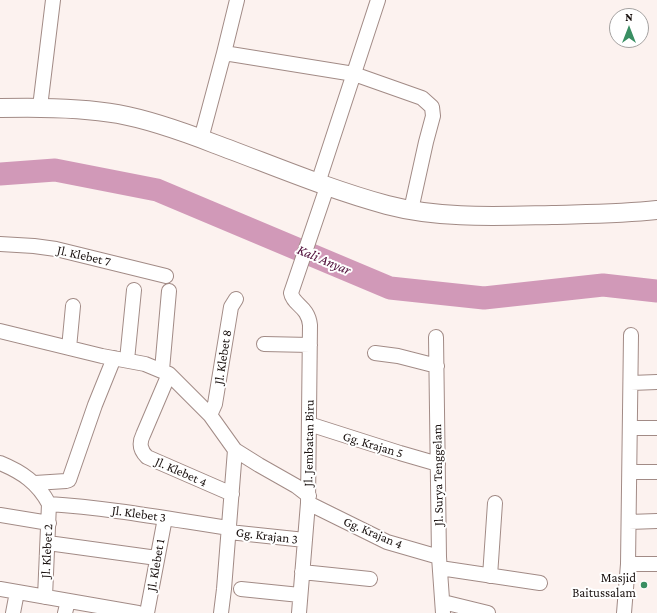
<!DOCTYPE html>
<html>
<head>
<meta charset="utf-8">
<style>
  body { margin:0 }
  #map { position:relative; width:657px; height:613px; overflow:hidden; background:#fcf2ef; font-family:"Crimson Pro",serif }
  canvas { display:block }
  .north { position:absolute; left:609px; top:8px; width:40px; height:40px; box-sizing:border-box; background:#fff; border:1px solid #a4a1a0; border-radius:50%; rotate:0deg; font-size:11px; font-weight:700; line-height:16px; text-align:center; color:#1b1311 }
  .north::after { content:''; display:block; margin:auto; width:14px; height:18px; background:#398f63; clip-path:polygon(50% 0,100% 100%,50% 72%,0 100%) }
</style>
</head>
<body>
<div id="map">
<canvas width="657" height="613"></canvas>
<div class="north">N</div>
</div>
<script>
const ctx = document.querySelector('canvas').getContext('2d');
ctx.lineJoin = 'round';
function strokePath(path, color, width, dash) { ctx.strokeStyle = color; ctx.lineWidth = width; ctx.lineCap = dash ? 'butt' : 'round'; ctx.setLineDash(dash || []); ctx.stroke(path); }
function drawText(font, color, halo, rows, align = 'center') {
  ctx.font = font + ' "Crimson Pro",serif'; ctx.lineWidth = 4; ctx.setLineDash([]); ctx.textBaseline = 'middle'; ctx.strokeStyle = halo; ctx.fillStyle = color; for (const [text, x, y, turn = 0] of rows) {
    ctx.save(); ctx.translate(x, y); ctx.rotate((+turn || 0) * Math.PI / 180); ctx.textAlign = isNaN(turn) ? turn : align; if (halo) ctx.strokeText(text, 0, 0); ctx.fillText(text, 0, 0); ctx.restore();
  }
}
strokePath(new Path2D(`
  M0 174 55 170 157 190 390 288 484 298 603 285 657 291`), '#d199b8', 23);
const minor = new Path2D(`
  M224 53 354 74 422 98 432 107 433 116 426 142 411 210
  M40 107 53 0
  M201 139 224 53 237 0
  M318 183 378 0
  M0 244 34 246 56 249 166 276
  M0 331 102 356 145 364 169 374 210 415 235 450 259 465 296 486 309 496
  M436 337 439 557 443 613
  M264 344 310 345
  M69 348 73 306
  M375 353 398 356 437 366
  M127 360 134 290
  M162 370 169 291
  M169 374 143 435C139 443 140 450 147 457L232 494
  M631 383 657 382
  M210 415 215 404 231 307 236 299
  M309 424 400 453 438 464
  M630 428H657
  M0 463C22 472 38 483 49 504L45 597
  M630 472H657
  M35 483 66 481 69 480 95 405 114 358
  M308 503 387 542 439 557
  M49 504C110 508 169 519 229 528
  M0 515 49 523
  M629 522 657 521
  M229 532 305 540
  M48 543 157 558
  M628 564H657
  M440 568 540 583
  M302 572 370 579
  M490 576 495 503
  M0 589 138 613
  M241 589 300 595
  M443 602 488 613
  M13 613 17 592
  M65 613 68 601
  M147 613 165 518
  M221 613 224 589 235 450
  M299 613 308 503 310 325C308 306 293 305 291 293L327 187
  M624 613 628 564 631 335`);
const tertiary = new Path2D(`
  M0 108C39 107 79 107 118 114 151 120 184 132 215 144 272 165 328 189 387 205 440 219 498 216 552 215 587 214 622 214 657 210`);
strokePath(minor, '#a28b86', 16);
strokePath(tertiary, '#a28b86', 20);
strokePath(minor, '#fff', 14);
strokePath(tertiary, '#fff', 18);
for (const [x, y, r, color] of [
  [644,585,4,"#398f63"]
]) { const dot = new Path2D(); dot.arc(x, y, r, 0, 2 * Math.PI); ctx.fillStyle = color; ctx.fill(dot); strokePath(dot, '#fff', 1.5); }
drawText('13px', '#1b1311', '#fff', [
  ["Jl. Klebet 7",84,256,13],
  ["Jl. Klebet 8",223,357,-81],
  ["Jl. Jembatan Biru",309,443,-89],
  ["Gg. Krajan 5",373,445,17],
  ["Jl. Klebet 4",181,472,24],
  ["Jl. Surya Tenggelam",438,475,-91],
  ["Jl. Klebet 3",139,514,8],
  ["Gg. Krajan 4",373,533,23],
  ["Gg. Krajan 3",267,536,7],
  ["Jl. Klebet 2",47,551,-87],
  ["Jl. Klebet 1",156,565,-80]
]);
drawText('13px', '#1b1311', '#fff', [
  ["Masjid",636,578],
  ["Baitussalam",636,593]
], 'right');
drawText('italic 14px', '#4e0c38', '#fff', [
  ["Kali Anyar",324,260,23]
]);
</script>
</body>
</html>
